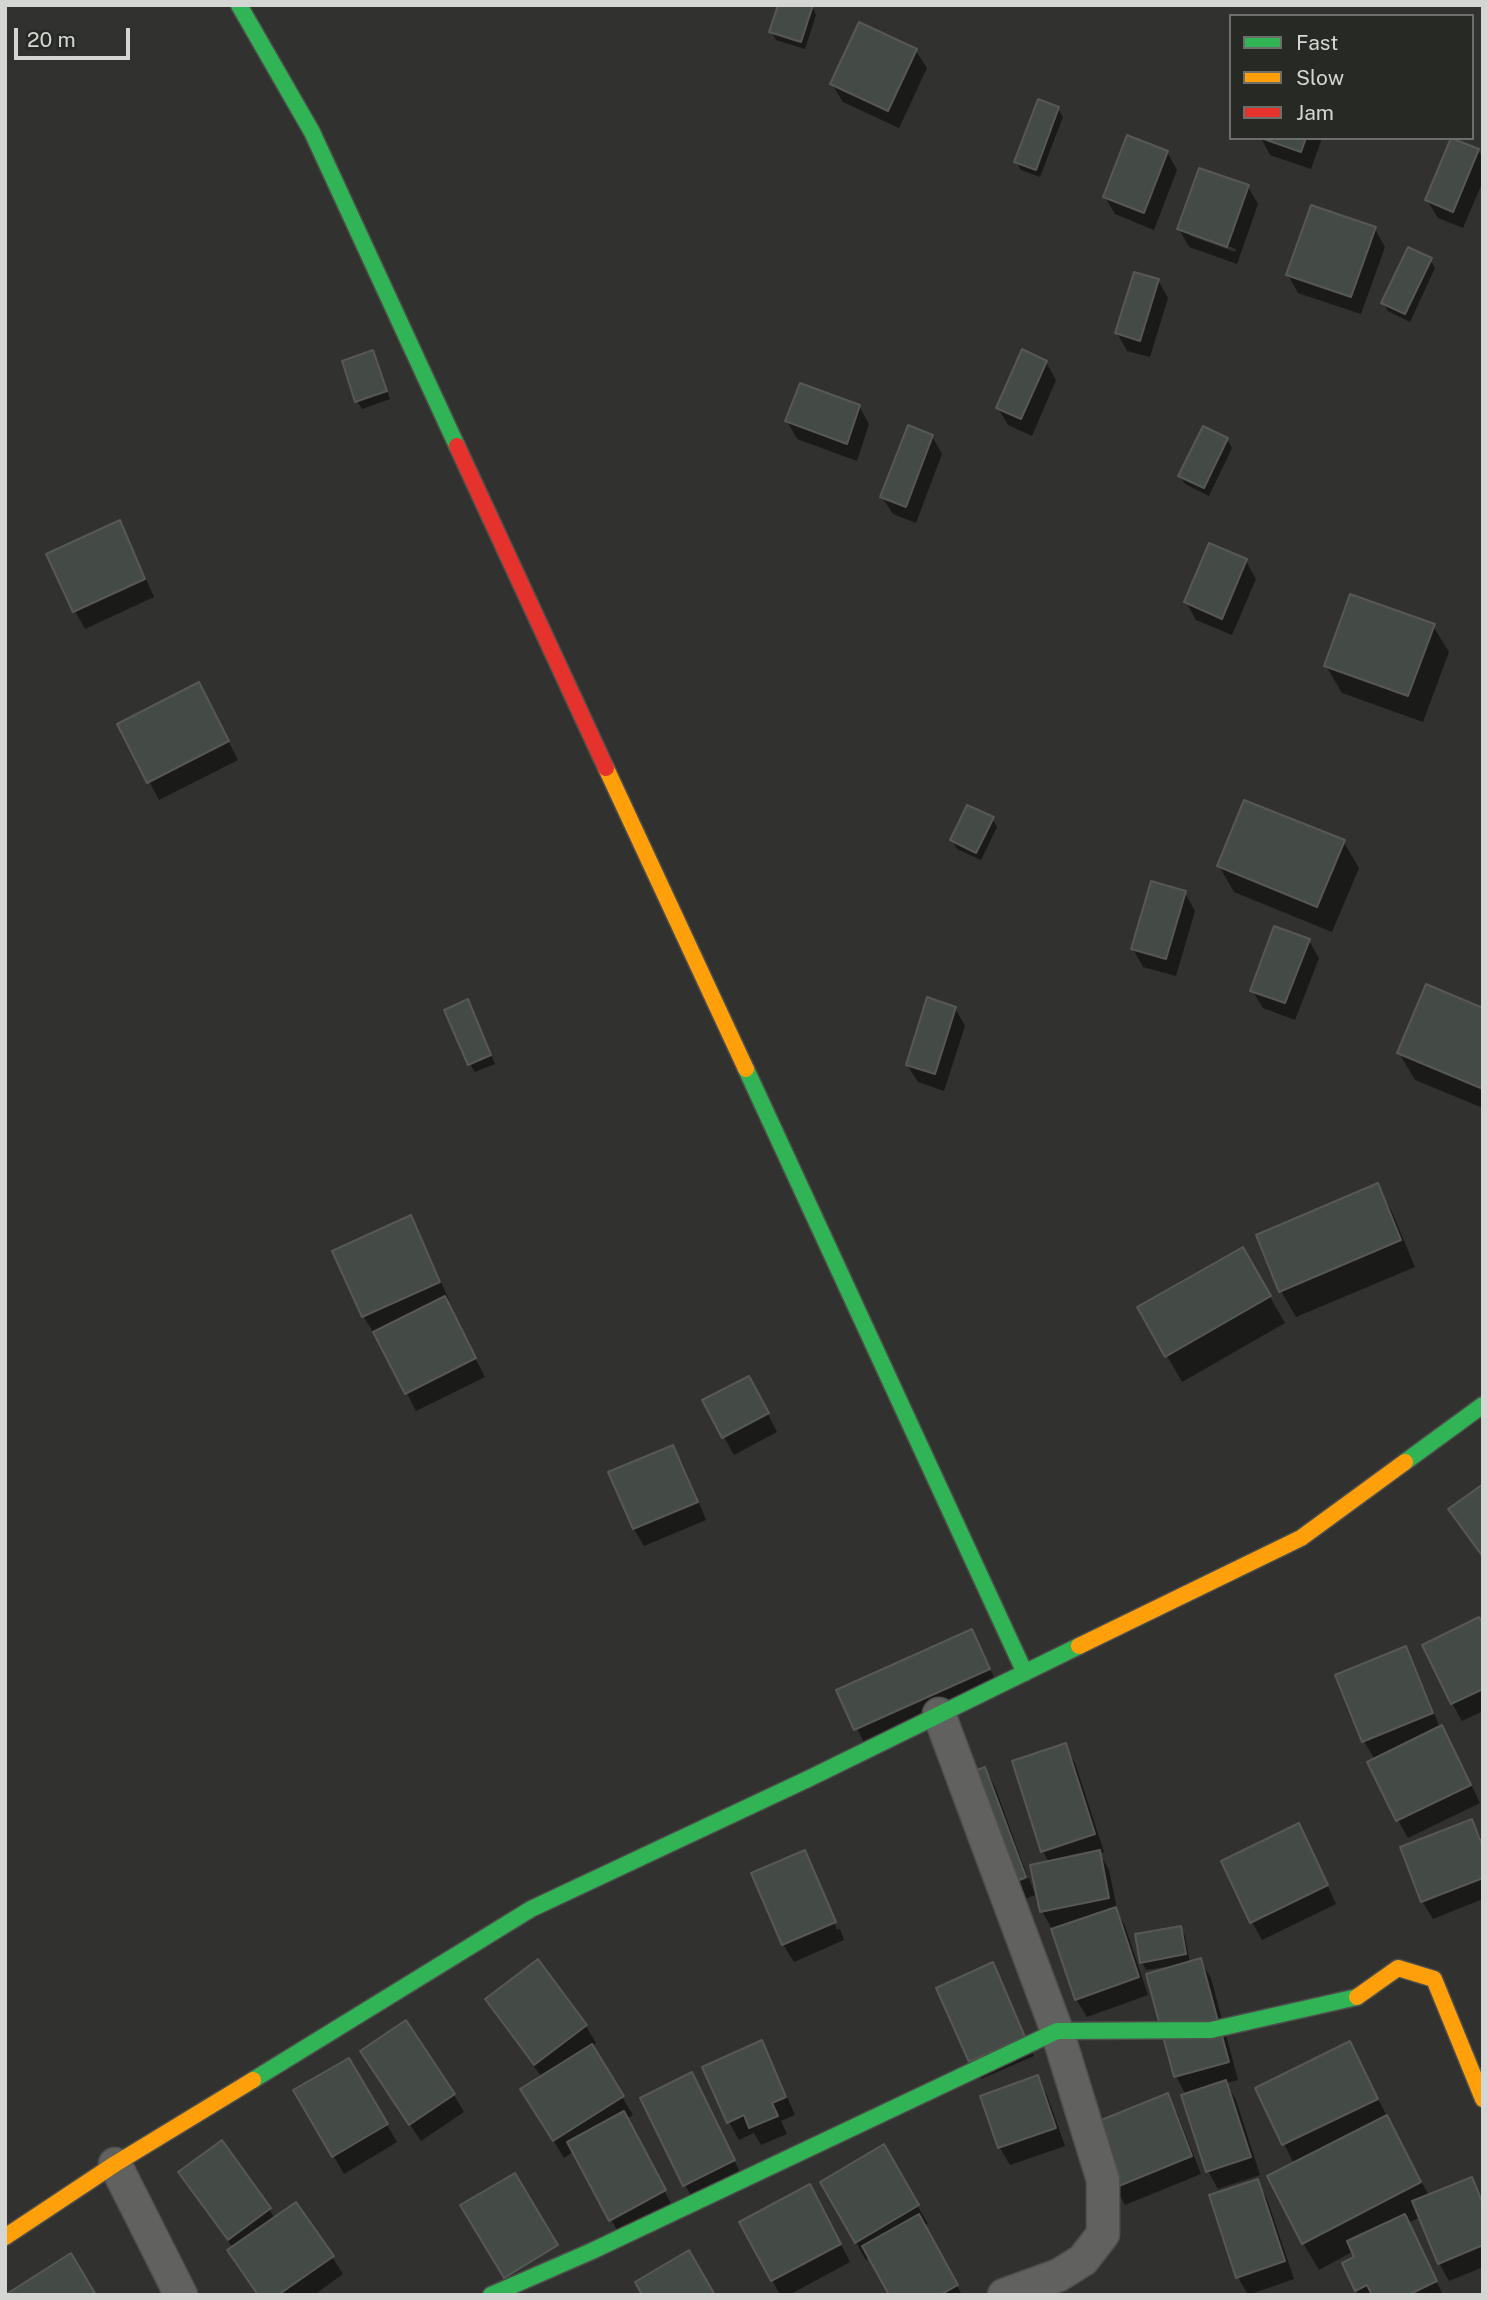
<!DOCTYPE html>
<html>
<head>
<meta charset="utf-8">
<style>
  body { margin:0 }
  #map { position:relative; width:1488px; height:2300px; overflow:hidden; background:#31322f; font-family:"Public Sans",sans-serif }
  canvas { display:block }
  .frame { position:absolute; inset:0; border:7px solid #d4d6d3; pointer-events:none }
  .legend { position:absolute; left:1229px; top:14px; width:245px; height:126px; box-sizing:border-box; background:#272924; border:2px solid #6c6e6a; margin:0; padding:9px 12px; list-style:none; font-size:21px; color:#d4d6d3 }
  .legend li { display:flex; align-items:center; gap:14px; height:35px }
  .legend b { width:35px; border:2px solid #6c6e6a }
  .scale { position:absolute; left:14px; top:28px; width:116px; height:32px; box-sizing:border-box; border:4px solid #d4d6d3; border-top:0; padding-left:9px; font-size:21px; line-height:24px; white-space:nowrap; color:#d4d6d3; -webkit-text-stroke:5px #272924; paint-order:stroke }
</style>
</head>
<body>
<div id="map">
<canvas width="1488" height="2300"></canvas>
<div class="frame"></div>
<ul class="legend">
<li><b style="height:9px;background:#30b455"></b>Fast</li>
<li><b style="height:9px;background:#ff9f0a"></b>Slow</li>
<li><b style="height:9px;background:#e5322d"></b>Jam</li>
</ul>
<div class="scale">20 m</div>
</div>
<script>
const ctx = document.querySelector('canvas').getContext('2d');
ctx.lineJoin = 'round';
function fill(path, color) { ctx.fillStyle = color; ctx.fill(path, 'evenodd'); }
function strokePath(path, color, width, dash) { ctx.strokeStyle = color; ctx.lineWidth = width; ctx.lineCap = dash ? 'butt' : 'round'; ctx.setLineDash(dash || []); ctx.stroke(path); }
fill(new Path2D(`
  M812 6 816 15 805 49 776 40 771 32Z
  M860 24 916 51 927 68 899 128 843 102 832 84Z
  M1058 109 1063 117 1040 177 1021 170 1016 162Z
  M1261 138H1322L1311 169 1270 155Z
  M1478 150 1483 158V181L1463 228 1438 218 1427 200Z
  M1167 152 1177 170 1154 230 1115 214 1105 197Z
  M1248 187 1258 204 1237 264 1189 247 1179 229ZM1191 232 1236 249 1235 252 1191 236Z
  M1375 229 1385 247 1361 314 1298 293 1288 275Z
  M1430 260 1435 268 1410 322 1388 311 1383 303Z
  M1158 280 1168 298 1150 357 1127 351 1117 333Z
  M372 352 390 399 362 409 357 401Z
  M1046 362 1056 380 1032 436 1008 425 998 408Z
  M859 406 869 424 857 461 797 439 787 421Z
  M932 436 942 454 916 523 893 514 882 497Z
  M1227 439 1232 448 1209 496 1185 484 1180 476Z
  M119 523 129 540 154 597 85 629 75 611Z
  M1246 561 1256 579 1232 635 1196 620 1186 602Z
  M1433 626 1449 652 1423 722 1342 693 1326 666Z
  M208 701 238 760 159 800 119 724Z
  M992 818 997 827 981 860 957 849 952 840Z
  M1343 841 1359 868 1332 932 1234 892 1219 866Z
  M1185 893 1195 911 1176 976 1143 967 1133 949Z
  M1309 941 1319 958 1295 1020 1263 1008 1252 990Z
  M955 1008 965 1026 944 1091 918 1082 907 1065Z
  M472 1010 495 1064 475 1072 470 1064Z
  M1483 1010V1108L1415 1080 1399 1053Z
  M1377 1185 1392 1212 1415 1267 1296 1317 1281 1291Z
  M410 1217 420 1235 449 1300 446 1301 485 1377 416 1411 376 1333 374 1334 364 1317 335 1251Z
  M1242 1249 1285 1323 1182 1382 1139 1307Z
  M759 1396 777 1432 734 1455 704 1401Z
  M673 1447 683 1464 706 1520 644 1546 634 1529 611 1473Z
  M1483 1626V1711L1462 1721 1452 1703Z
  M971 1631 999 1687 866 1747 839 1691Z
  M1405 1649 1415 1666 1440 1728 1452 1745 1480 1803 1408 1838 1398 1820 1375 1760 1364 1741 1337 1676Z
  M1065 1746 1075 1763 1104 1852 1100 1854 1109 1870 1118 1914 1125 1926 1148 1995 1087 2017 1076 1999 1052 1929 1042 1911 1049 1863 1043 1851Z
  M985 1769 995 1787 1027 1875 999 1886Z
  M1472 1821 1483 1841V1899L1433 1919 1422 1901Z
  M1308 1843 1336 1904 1262 1940 1252 1922Z
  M804 1852 814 1868H811L837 1930 840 1929 844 1940 794 1962 783 1944Z
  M1029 1878 1035 1895 1009 1905 999 1889Z
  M1180 1928 1185 1936 1190 1963 1200 1960 1211 1978 1238 2080 1226 2083 1236 2100 1260 2175 1218 2189 1208 2171 1186 2095 1176 2076 1172 1966 1146 1970 1142 1962Z
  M992 1965 1002 1982 1034 2056 981 2079Z
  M487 1999 586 2026 596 2043 591 2047 633 2115 626 2119 674 2209 621 2238 574 2151 564 2158 533 2107 542 2077 497 2017Z
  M761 2042 771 2060 795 2115 781 2121 787 2134 761 2145 754 2133 739 2140 729 2122Z
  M1349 2044 1429 2196 1471 2179 1483 2200V2267L1449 2281 1439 2263 1420 2217 1408 2223 1443 2295H1359L1344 2264 1357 2258 1354 2251 1319 2270 1303 2243 1294 2164 1257 2089Z
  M349 2060 397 2142 344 2174 296 2091Z
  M372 2069 454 2095 464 2112 421 2141Z
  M1037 2077 1047 2095 1065 2146 1010 2165 1000 2148 982 2097Z
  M702 2092 743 2179 695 2203 685 2185Z
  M1167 2095 1177 2113 1201 2174 1125 2205 1115 2187Z
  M883 2147 928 2224 924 2226 962 2295H891L870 2257 866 2260 822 2182Z
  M181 2172 269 2209 275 2219 332 2257 343 2274 314 2295H257L229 2251 233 2248Z
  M1257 2181 1267 2199 1294 2279 1248 2295 1238 2277Z
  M820 2204 850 2262 789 2295H780L742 2222Z`), '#0007');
const building = new Path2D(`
  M778 5H813L801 42 769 32Z
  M859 22 917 49 888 111 830 84Z
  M1038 99 1059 107 1036 170 1014 162Z
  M1127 135 1168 151 1144 213 1103 197Z
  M1261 138H1306L1301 152Z
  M1451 138 1479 149 1453 212 1425 200Z
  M1199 168 1249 185 1227 247 1177 229Z
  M1311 205 1376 227 1351 297 1286 275Z
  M1408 247 1432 258 1405 314 1381 303Z
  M1134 272 1159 279 1140 341 1115 333Z
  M1022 349 1047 361 1021 419 996 408Z
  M373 350 387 391 355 402 342 361Z
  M800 383 860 405 847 444 785 421Z
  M908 425 933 435 906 507 880 497Z
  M1203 426 1228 438 1204 488 1178 476Z
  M120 520 145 579 73 612 46 554Z
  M1209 543 1247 559 1222 619 1184 602Z
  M1350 594 1435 624 1408 696 1324 666Z
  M199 682 229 741 147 783 117 724Z
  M1244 800 1345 840 1317 907 1217 866Z
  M967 805 994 817 976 853 950 840Z
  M1151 881 1186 891 1166 959 1131 949Z
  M1274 926 1310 939 1285 1003 1250 991Z
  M1426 984 1483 1008V1089L1397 1053Z
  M927 997 956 1007 935 1074 906 1065Z
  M468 999 491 1055 468 1065 444 1010Z
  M1378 1183 1401 1240 1279 1292 1256 1235Z
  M411 1215 440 1282 362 1317 332 1251Z
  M1243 1247 1271 1296 1165 1357 1137 1307Z
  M445 1296 476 1358 405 1394 373 1332Z
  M749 1376 769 1413 722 1438 702 1400Z
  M673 1445 698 1502 633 1529 608 1472Z
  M1483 1484V1557L1448 1509Z
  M1479 1617 1483 1624V1689L1451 1704 1422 1645Z
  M972 1629 990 1669 854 1730 836 1690Z
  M1406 1646 1433 1713 1362 1742 1335 1675Z
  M1442 1725 1471 1785 1396 1821 1367 1762Z
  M1066 1743 1095 1834 1041 1852 1012 1761Z
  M985 1767 1026 1877 997 1889 956 1778Z
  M1472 1819 1483 1847V1878L1421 1902 1400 1847Z
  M1299 1823 1328 1885 1250 1923 1221 1861Z
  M805 1850 836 1922 782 1945 751 1873Z
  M1100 1850 1109 1898 1040 1912 1030 1865Z
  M1116 1907 1139 1977 1075 2000 1051 1929Z
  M1181 1926 1186 1954 1140 1963 1135 1934Z
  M1201 1958 1229 2062 1174 2077 1146 1974Z
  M538 1959 587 2025 534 2065 485 1999Z
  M993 1962 1025 2037 969 2062 936 1988Z
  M406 2020 455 2094 409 2125 360 2051Z
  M762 2040 786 2097 772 2103 778 2116 749 2128 744 2115 727 2123 702 2067Z
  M1350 2041 1378 2099 1282 2145 1255 2088Z
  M592 2044 624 2096 553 2141 520 2089Z
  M349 2058 388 2124 332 2157 293 2090Z
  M692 2072 735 2160 683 2186 640 2098Z
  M1038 2075 1056 2128 998 2148 980 2096Z
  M1226 2080 1251 2157 1206 2172 1181 2095Z
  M1168 2093 1192 2156 1114 2188 1089 2125Z
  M624 2111 666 2190 609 2221 567 2142Z
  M1387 2115 1421 2182 1302 2244 1267 2176Z
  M222 2140 271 2208 228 2240 178 2172Z
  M884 2144 919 2205 855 2243 820 2182Z
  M515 2173 558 2245 504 2278 460 2205Z
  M1472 2177 1483 2204V2245L1438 2264 1412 2201Z
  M1258 2179 1285 2261 1236 2278 1209 2195Z
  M810 2184 841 2244 771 2281 739 2222Z
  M296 2202 334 2256 278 2295H258L227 2250Z
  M919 2214 958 2285 940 2295H889L862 2246Z
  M1405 2214 1437 2281 1408 2295H1372L1367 2285 1355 2291 1342 2263 1354 2257 1347 2241Z
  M689 2250 715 2295H642L635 2282Z
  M71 2253 96 2295H5Z`);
fill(building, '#444b46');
strokePath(building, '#575856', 2);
const street = new Path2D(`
  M939 1714 1057 2031 1103 2180V2234L1083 2260 1059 2275 1004 2295
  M115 2164 181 2295`);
const fast = new Path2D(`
  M239 5 312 132 457 446
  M746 1069 1025 1673
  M1405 1462 1483 1405
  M253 2080 531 1909 810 1778 1079 1646
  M491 2295 592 2251 1057 2031 1211 2030 1357 1997`);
const slow = new Path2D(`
  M606 768 746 1069
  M1079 1646 1301 1538 1405 1462
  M1357 1997 1398 1968 1434 1979 1483 2099
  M5 2237 115 2164 253 2080`);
const jam = new Path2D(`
  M457 446 606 768`);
strokePath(street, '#4e4f4c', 35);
strokePath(fast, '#4e4f4c', 19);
strokePath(slow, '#4e4f4c', 19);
strokePath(jam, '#4e4f4c', 19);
strokePath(street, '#61625f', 32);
strokePath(fast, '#30b455', 16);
strokePath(slow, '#ff9f0a', 16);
strokePath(jam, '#e5322d', 16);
</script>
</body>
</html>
